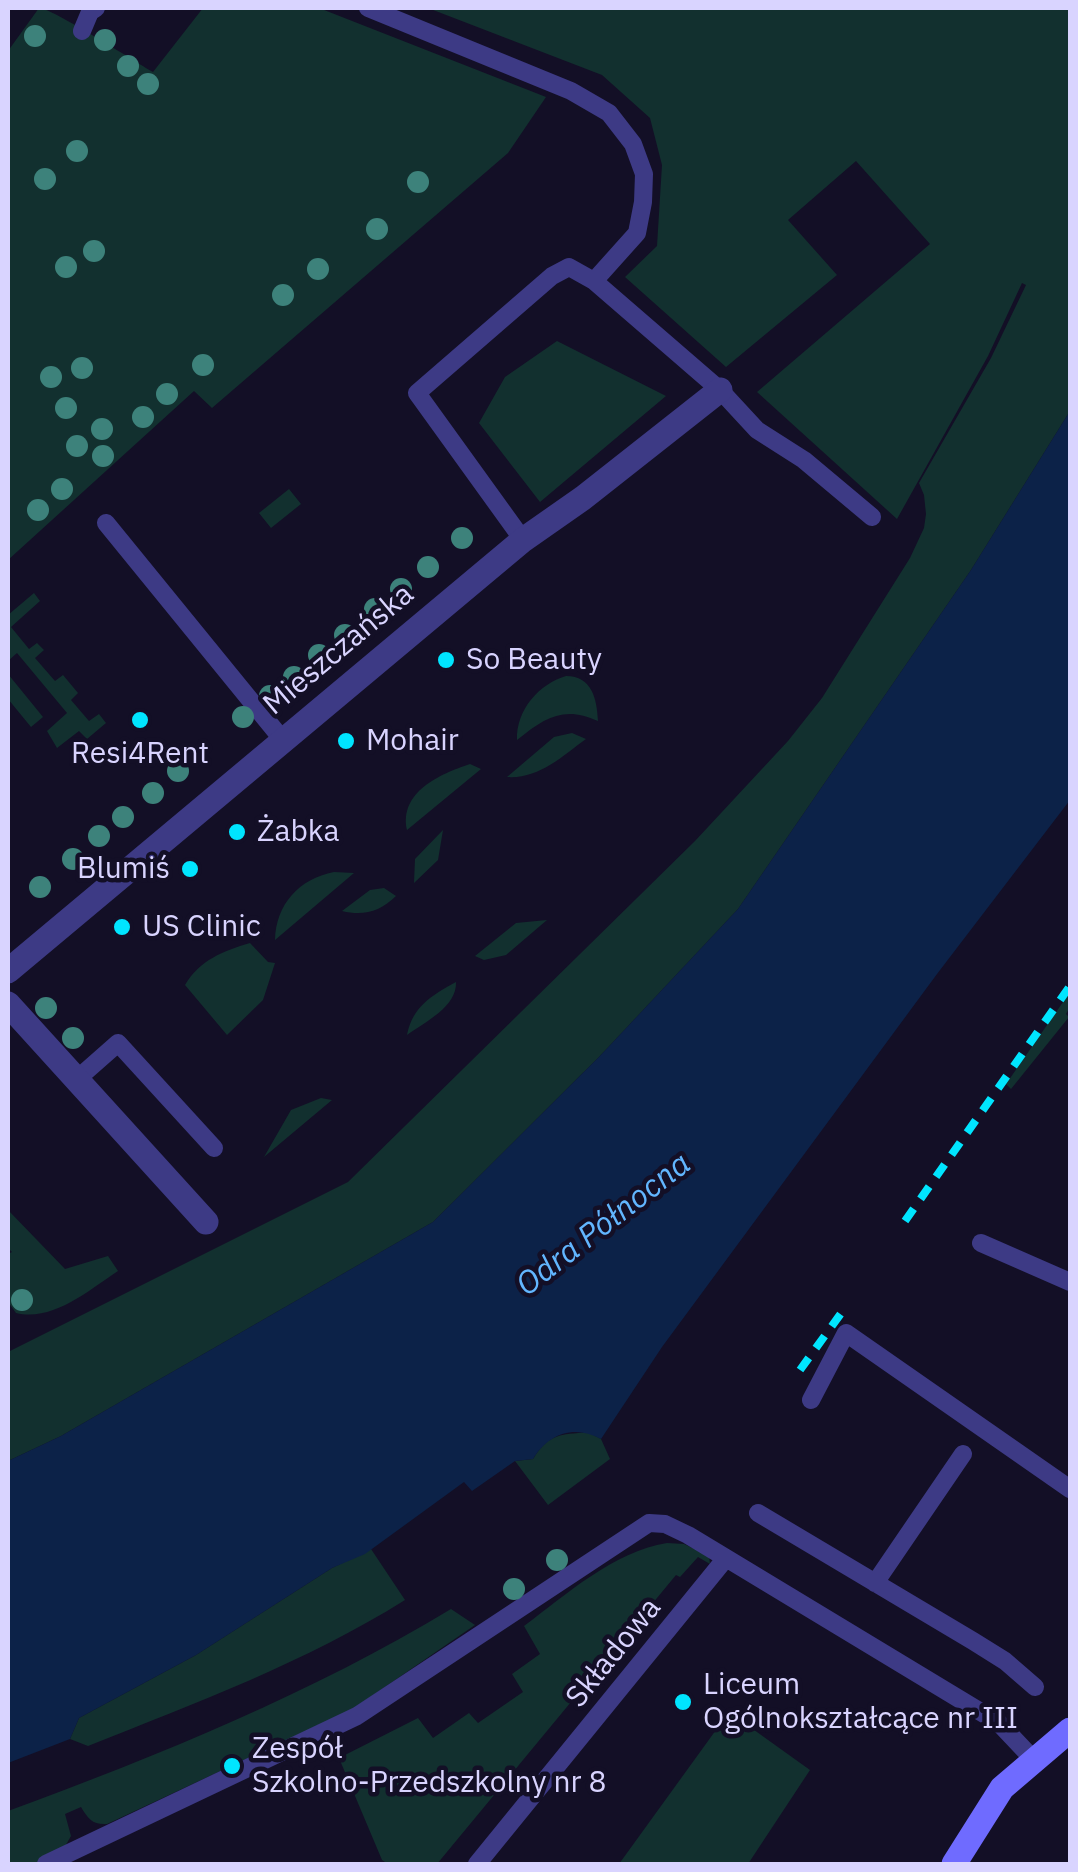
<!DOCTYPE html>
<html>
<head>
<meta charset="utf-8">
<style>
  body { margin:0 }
  #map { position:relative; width:1078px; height:1872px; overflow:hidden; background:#130f26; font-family:"IBM Plex Sans",sans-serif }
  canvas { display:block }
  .frame { position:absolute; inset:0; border:10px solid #d9d4ff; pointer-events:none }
</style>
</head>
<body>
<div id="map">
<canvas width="1078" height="1872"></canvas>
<div class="frame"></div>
</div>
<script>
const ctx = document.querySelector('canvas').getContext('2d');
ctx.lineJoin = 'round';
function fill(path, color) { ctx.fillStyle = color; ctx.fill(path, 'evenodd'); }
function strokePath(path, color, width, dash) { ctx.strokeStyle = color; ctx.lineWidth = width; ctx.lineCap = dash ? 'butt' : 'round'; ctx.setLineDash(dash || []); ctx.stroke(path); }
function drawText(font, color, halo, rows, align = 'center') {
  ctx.font = font + ' "IBM Plex Sans",sans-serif'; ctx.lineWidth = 9; ctx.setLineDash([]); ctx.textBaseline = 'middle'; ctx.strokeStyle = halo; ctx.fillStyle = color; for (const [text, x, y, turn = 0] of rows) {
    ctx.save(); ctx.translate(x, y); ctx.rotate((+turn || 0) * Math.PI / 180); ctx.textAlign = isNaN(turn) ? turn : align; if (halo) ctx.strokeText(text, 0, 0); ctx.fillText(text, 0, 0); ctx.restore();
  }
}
fill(new Path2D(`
  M39 8C52 8 134 61 153 72L203 8H319L546 97 508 153 212 408 194 391 8 560V51Z
  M428 8H1070V411L971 570 738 909 599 1057 433 1222 61 1436 8 1461V1352L348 1182 695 841 788 741 822 698 910 558 924 528 926 514 924 495 919 483 991 358 1026 285 1022 283 988 356 897 519 757 392 930 244 856 161 788 220 837 275 726 367 625 277 657 246 662 165 650 118 602 75Z
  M557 341 666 396 540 502 479 423 505 377Z
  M289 489 301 504 271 528 259 513Z
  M34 593 40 601 11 627 29 649 37 643 44 650 35 658 55 681 63 675 78 693 71 700 89 721 99 714 106 723 87 739 79 731 57 748 47 731 67 713 17 653 8 661V615Z
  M8 674 43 717 31 727 8 699Z
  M566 676C592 676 597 699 598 721 564 705 544 718 517 740 516 710 539 684 566 676Z
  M572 733 586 739C561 757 539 779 507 777L554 737Z
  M470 764 481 769 407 830C399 792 440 774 470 764Z
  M443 830 438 860 414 883 415 859Z
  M334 872 354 873 275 940C276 904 299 879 334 872Z
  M384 888 396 896C380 912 363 916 342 911L370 890Z
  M547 920 506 955 484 960 475 956 516 923Z
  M250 943 268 962 275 963 263 1000 227 1035 185 985C200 960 223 951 250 943Z
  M456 982C457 1007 425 1022 407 1035 413 1006 431 996 456 982Z
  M1070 992V1007L1066 1014 1069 1017 1011 1089 1006 1084Z
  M321 1098 332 1100 264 1157 291 1110Z
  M8 1210 65 1269 108 1256 118 1271C89 1290 53 1322 16 1313L8 1302V1254L12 1252 8 1248Z
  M588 1432 601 1439 610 1459 548 1505 515 1461 533 1459C549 1433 560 1435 588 1432Z
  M667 1543 684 1544 709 1556 710 1564 698 1557 680 1577 676 1575 437 1864H388L382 1860 339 1758 418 1718 433 1738 469 1713 478 1723 523 1692 512 1674 540 1654 524 1626C567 1594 613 1552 667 1543Z
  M371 1549 405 1600C306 1662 196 1703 88 1746L70 1739 79 1718 196 1655 332 1568Z
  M451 1609 475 1625 353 1709 107 1824C93 1825 88 1819 81 1807L65 1814 71 1836 63 1850 61 1864H8V1811C160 1755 312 1693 451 1609Z
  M729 1712 810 1770 748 1864H619Z`), '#12302f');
fill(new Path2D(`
  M1070 411V800L937 974 662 1347 601 1439C574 1424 548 1434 533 1459L515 1461 472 1491 464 1482 365 1554 332 1568 196 1655 79 1718 70 1739 8 1763V1461L61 1436 433 1222 599 1057 738 909 971 570Z`), '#0c2248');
strokePath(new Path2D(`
  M368 8 571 91 609 113 633 144 644 174 643 202 637 233 594 281
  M82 31 90 12 96 8
  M106 523 282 739
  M523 540 417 393 552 276 569 267 594 281 720 390 757 430 804 460 872 517
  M76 1080 118 1043 214 1148
  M981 1243 1070 1282
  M811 1400 846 1333 1070 1489
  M758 1513 973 1641 1005 1661 1035 1687
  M875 1583 963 1454
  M46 1864 357 1716 649 1523 665 1524 688 1535 999 1723 1033 1759
  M477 1864 726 1558`), '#3d3a85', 18);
strokePath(new Path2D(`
  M8 971 523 540 583 498 720 390
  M8 1004 206 1222`), '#3d3a85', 25);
strokePath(new Path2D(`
  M954 1864 1002 1788 1070 1730`), '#6f6bff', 25);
strokePath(new Path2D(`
  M905 1221 1070 986
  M800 1370 842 1312`), '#00e5ff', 8, [15, 12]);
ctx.fillStyle = '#3d827b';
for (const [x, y] of [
  [35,36],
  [105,40],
  [128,66],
  [148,84],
  [77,151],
  [45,179],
  [418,182],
  [377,229],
  [94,251],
  [66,267],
  [318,269],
  [283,295],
  [203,365],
  [82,368],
  [51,377],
  [167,394],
  [66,408],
  [143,417],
  [102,429],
  [77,446],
  [103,456],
  [62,489],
  [38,510],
  [462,538],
  [428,567],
  [401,589],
  [375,609],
  [345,635],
  [319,655],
  [294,677],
  [270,696],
  [243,717],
  [178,771],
  [153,793],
  [123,817],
  [99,836],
  [73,859],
  [40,887],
  [46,1008],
  [73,1038],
  [22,1300],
  [557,1560],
  [514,1589]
]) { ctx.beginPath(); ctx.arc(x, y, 11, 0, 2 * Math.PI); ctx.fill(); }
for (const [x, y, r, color] of [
  [446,660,10,"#00e5ff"],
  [140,720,10,"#00e5ff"],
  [346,741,10,"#00e5ff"],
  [237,832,10,"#00e5ff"],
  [190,869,10,"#00e5ff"],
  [122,927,10,"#00e5ff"],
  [683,1702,10,"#00e5ff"],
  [232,1766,10,"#00e5ff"]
]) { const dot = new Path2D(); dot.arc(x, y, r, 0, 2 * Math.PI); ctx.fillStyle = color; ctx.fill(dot); strokePath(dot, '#130f26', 4); }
drawText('30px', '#d9d4ff', '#130f26', [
  ["Mieszczańska",339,650,-40],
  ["Składowa",614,1653,-51]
]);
drawText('30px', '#d9d4ff', '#130f26', [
  ["So Beauty",466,660],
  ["Mohair",366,741],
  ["Resi4Rent",140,754,"center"],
  ["Żabka",257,832],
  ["Blumiś",170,869,"right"],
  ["US Clinic",142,927],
  ["Liceum",703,1685],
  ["Ogólnokształcące nr III",703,1719],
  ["Zespół",252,1749],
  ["Szkolno-Przedszkolny nr 8",252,1783]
], 'left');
drawText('italic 32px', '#62b6ff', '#130f26', [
  ["Odra Północna",604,1225,-38]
]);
</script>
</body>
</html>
